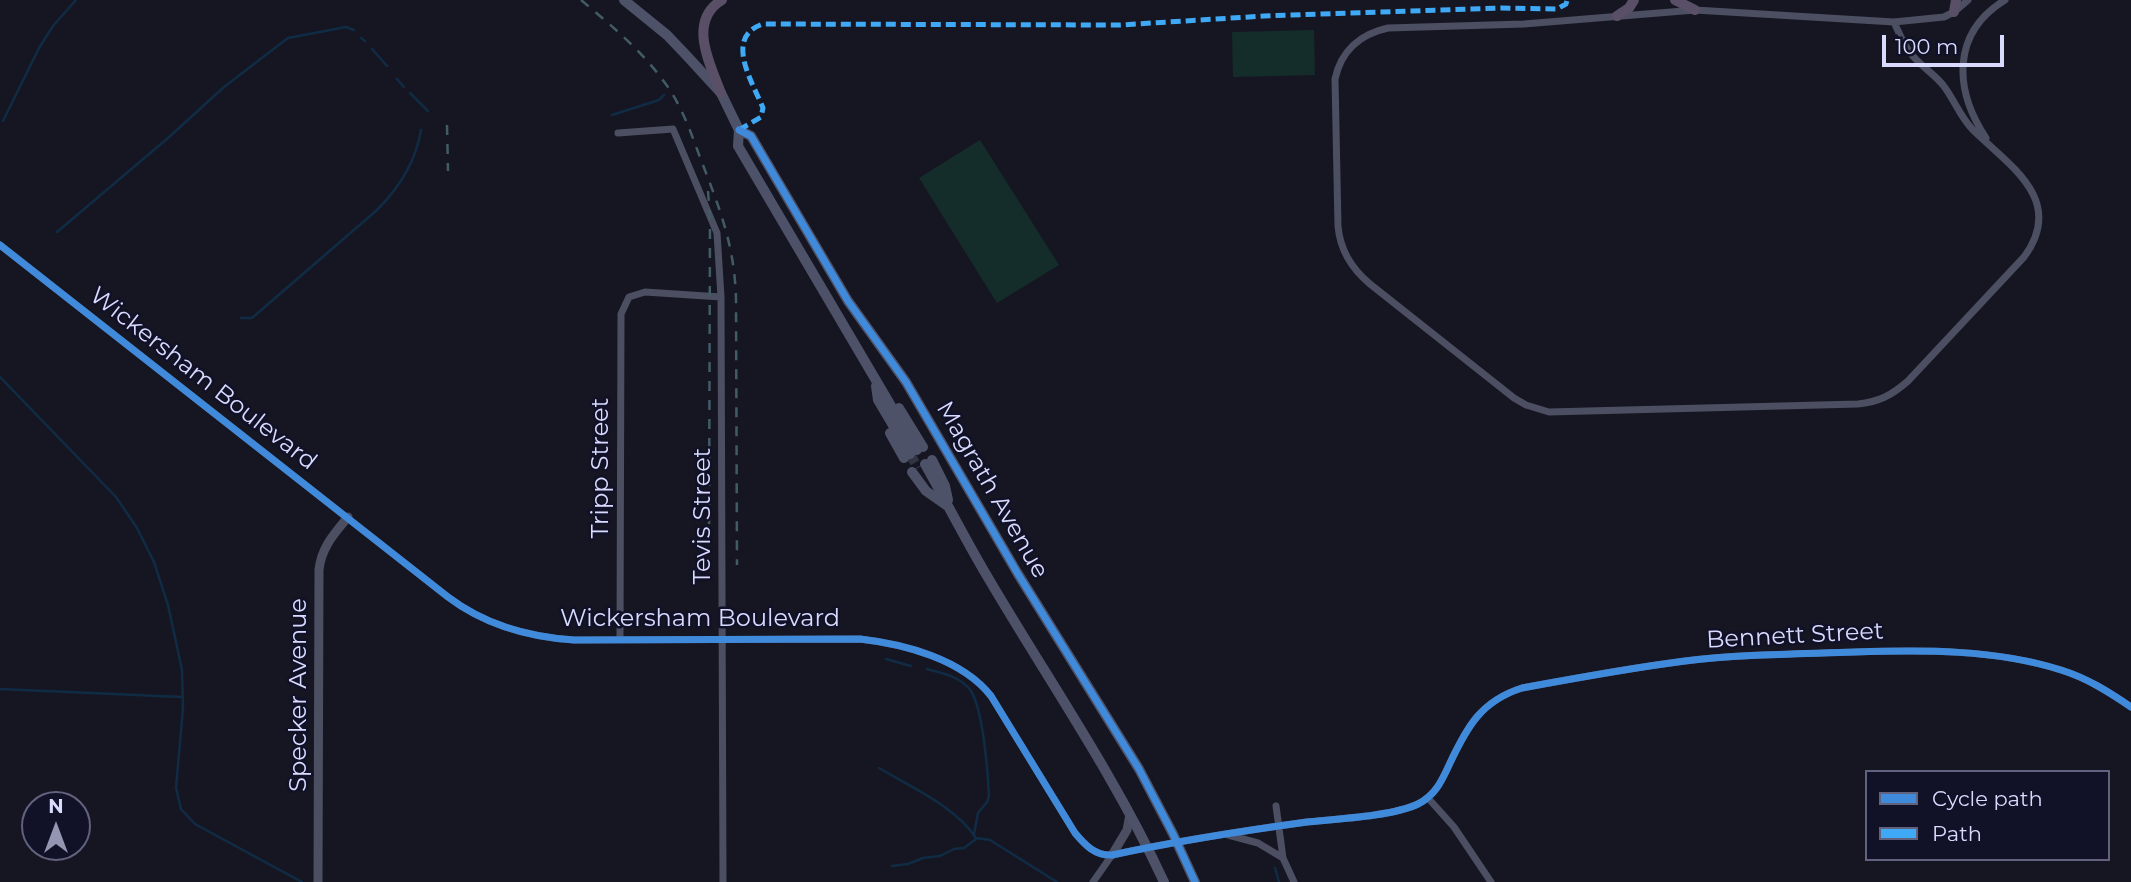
<!DOCTYPE html>
<html>
<head>
<meta charset="utf-8">
<style>
  body { margin:0 }
  #map { position:relative; width:2131px; height:882px; overflow:hidden; background:#161622; font-family:Montserrat,sans-serif }
  canvas { display:block }
  .legend { position:absolute; left:1865px; top:770px; width:245px; height:91px; box-sizing:border-box; background:#111127; border:2px solid #61627d; margin:0; padding:9px 12px; list-style:none; font-size:21px; color:#d8dbfe }
  .legend li { display:flex; align-items:center; gap:14px; height:35px }
  .legend b { width:35px; border:2px solid #61627d }
  .north { position:absolute; left:21px; top:791px; width:70px; height:70px; box-sizing:border-box; background:#111127; border:2px solid #61627d; border-radius:50%; rotate:0deg; font-size:19px; font-weight:700; line-height:28px; text-align:center; color:#d8dbfe }
  .north::after { content:''; display:block; margin:auto; width:24px; height:32px; background:#9496b1; clip-path:polygon(50% 0,100% 100%,50% 72%,0 100%) }
  .scale { position:absolute; left:1882px; top:35px; width:122px; height:32px; box-sizing:border-box; border:4px solid #d8dbfe; border-top:0; padding-left:9px; font-size:21px; line-height:24px; white-space:nowrap; color:#d8dbfe; -webkit-text-stroke:5px #111127; paint-order:stroke }
</style>
</head>
<body>
<div id="map">
<canvas width="2131" height="882"></canvas>
<ul class="legend">
<li><b style="height:9px;background:#408adc"></b>Cycle path</li>
<li><b style="height:9px;background:#3fa9f5"></b>Path</li>
</ul>
<div class="north">N</div>
<div class="scale">100 m</div>
</div>
<script>
const ctx = document.querySelector('canvas').getContext('2d');
ctx.lineJoin = 'round';
function fill(path, color) { ctx.fillStyle = color; ctx.fill(path, 'evenodd'); }
function strokePath(path, color, width, dash) { ctx.strokeStyle = color; ctx.lineWidth = width; ctx.lineCap = dash ? 'butt' : 'round'; ctx.setLineDash(dash || []); ctx.stroke(path); }
function drawText(font, color, halo, rows, align = 'center') {
  ctx.font = font + ' Montserrat,sans-serif'; ctx.lineWidth = 5; ctx.setLineDash([]); ctx.textBaseline = 'middle'; ctx.strokeStyle = halo; ctx.fillStyle = color; for (const [text, x, y, turn = 0] of rows) {
    ctx.save(); ctx.translate(x, y); ctx.rotate((+turn || 0) * Math.PI / 180); ctx.textAlign = isNaN(turn) ? turn : align; if (halo) ctx.strokeText(text, 0, 0); ctx.fillText(text, 0, 0); ctx.restore();
  }
}
fill(new Path2D(`
  M1314 30 1315 75 1233 77 1232 32Z
  M980 140 1059 265 997 303 919 178Z`), '#142d2a');
strokePath(new Path2D(`
  M361 38 365 41
  M372 49 387 66
  M397 79 404 87
  M410 93 428 111
  M612 115 659 100 664 95
  M3 121 39 48 53 26 76 0
  M57 232 168 138 224 87 288 38 346 27 354 30
  M241 318H252L377 210C399 188 416 161 421 130
  M0 377 116 497 137 528 154 562 168 605 182 670 183 708 176 788 181 809 195 824 302 882
  M886 659 911 666
  M927 669C943 673 961 677 971 691 983 710 988 772 989 796L987 802 978 813 974 834
  M0 689 182 697
  M879 768C911 787 956 807 976 838L990 840 1057 882
  M892 866 908 864 923 858 940 856 954 849 964 848 976 839
  M1275 868 1279 882`), '#102c45', 2.5);
strokePath(new Path2D(`
  M910 454 918 468`), '#333443', 10, [10, 5]);
strokePath(new Path2D(`
  M1894 22C1899 33 1904 46 1912 55 1921 66 1934 74 1943 85 1954 99 1960 117 1973 130 2010 166 2066 200 2024 257L1908 381C1892 395 1879 402 1858 404L1549 412 1526 405 1514 398 1370 284C1352 269 1340 250 1338 226L1335 79C1341 51 1360 34 1388 28L1524 24 1695 10 1894 22 1944 17 1954 12 1968 0
  M618 133 673 129 717 233 721 297 723 882
  M1986 138C1954 90 1951 33 2005 0
  M0 245 448 597C485 625 528 637 574 640L860 639C904 644 962 659 991 696L1075 833C1085 845 1095 856 1112 855 1177 841 1241 831 1307 822 1337 819 1393 816 1418 804 1436 795 1442 780 1450 763 1467 727 1481 701 1522 688 1576 678 1630 668 1685 661 1741 654 1798 654 1855 652 1923 650 1995 649 2061 670 2087 678 2109 692 2131 707
  M620 640 621 314 629 297 645 292 721 297
  M1428 798 1454 827 1491 882
  M1276 806 1283 858
  M1228 835 1258 843 1283 858 1294 882
  M1093 882 1112 855`), '#4c4e62', 7);
strokePath(new Path2D(`
  M1112 855 1127 830 1130 814
  M318 882 319 570C321 548 334 534 348 517`), '#4c4e62', 9);
strokePath(new Path2D(`
  M624 0 667 35 687 56 721 93 739 130 751 136 848 301 906 382 1018 574 1139 769 1173 834 1195 882
  M739 130 738 146 917 450
  M876 386 878 400 910 454
  M899 408 923 447
  M890 433 904 458
  M932 460 945 486 948 500
  M925 464C947 503 967 543 990 581 1049 681 1115 776 1164 882
  M912 472 926 491 946 505`), '#4e5268', 10);
strokePath(new Path2D(`
  M1675 0 1695 10
  M1954 12 1956 0
  M1617 16 1629 8 1634 0
  M721 93C710 64 687 21 722 0`), '#595068', 10);
strokePath(new Path2D(`
  M581 0C611 25 642 51 665 83 682 106 691 133 701 160 720 209 735 247 736 300L737 565
  M447 125 448 171
  M708 191 710 217 709 537`), '#425c66', 2.5, [10, 9]);
strokePath(new Path2D(`
  M739 130 761 117 763 108C753 83 723 37 763 24L1120 25 1264 16 1501 8 1557 9 1566 4 1567 0`), '#3fa9f5', 5, [10, 5]);
strokePath(new Path2D(`
  M739 130 751 136 848 301 906 382 1018 574 1139 769 1173 834 1195 882
  M0 245 448 597C485 625 528 637 574 640L860 639C904 644 962 659 991 696L1075 833C1085 845 1095 856 1112 855 1177 841 1241 831 1307 822 1337 819 1393 816 1418 804 1436 795 1442 780 1450 763 1467 727 1481 701 1522 688 1576 678 1630 668 1685 661 1741 654 1798 654 1855 652 1923 650 1995 649 2061 670 2087 678 2109 692 2131 707`), '#408adc', 7);
drawText('24px', '#d8dbfe', '#111127', [
  ["Wickersham Boulevard",203,379,38],
  ["Tripp Street",601,468,-90],
  ["Magrath Avenue",992,490,60],
  ["Tevis Street",703,516,-90],
  ["Wickersham Boulevard",700,619],
  ["Bennett Street",1795,636,-3],
  ["Specker Avenue",299,695,-90]
]);
</script>
</body>
</html>
